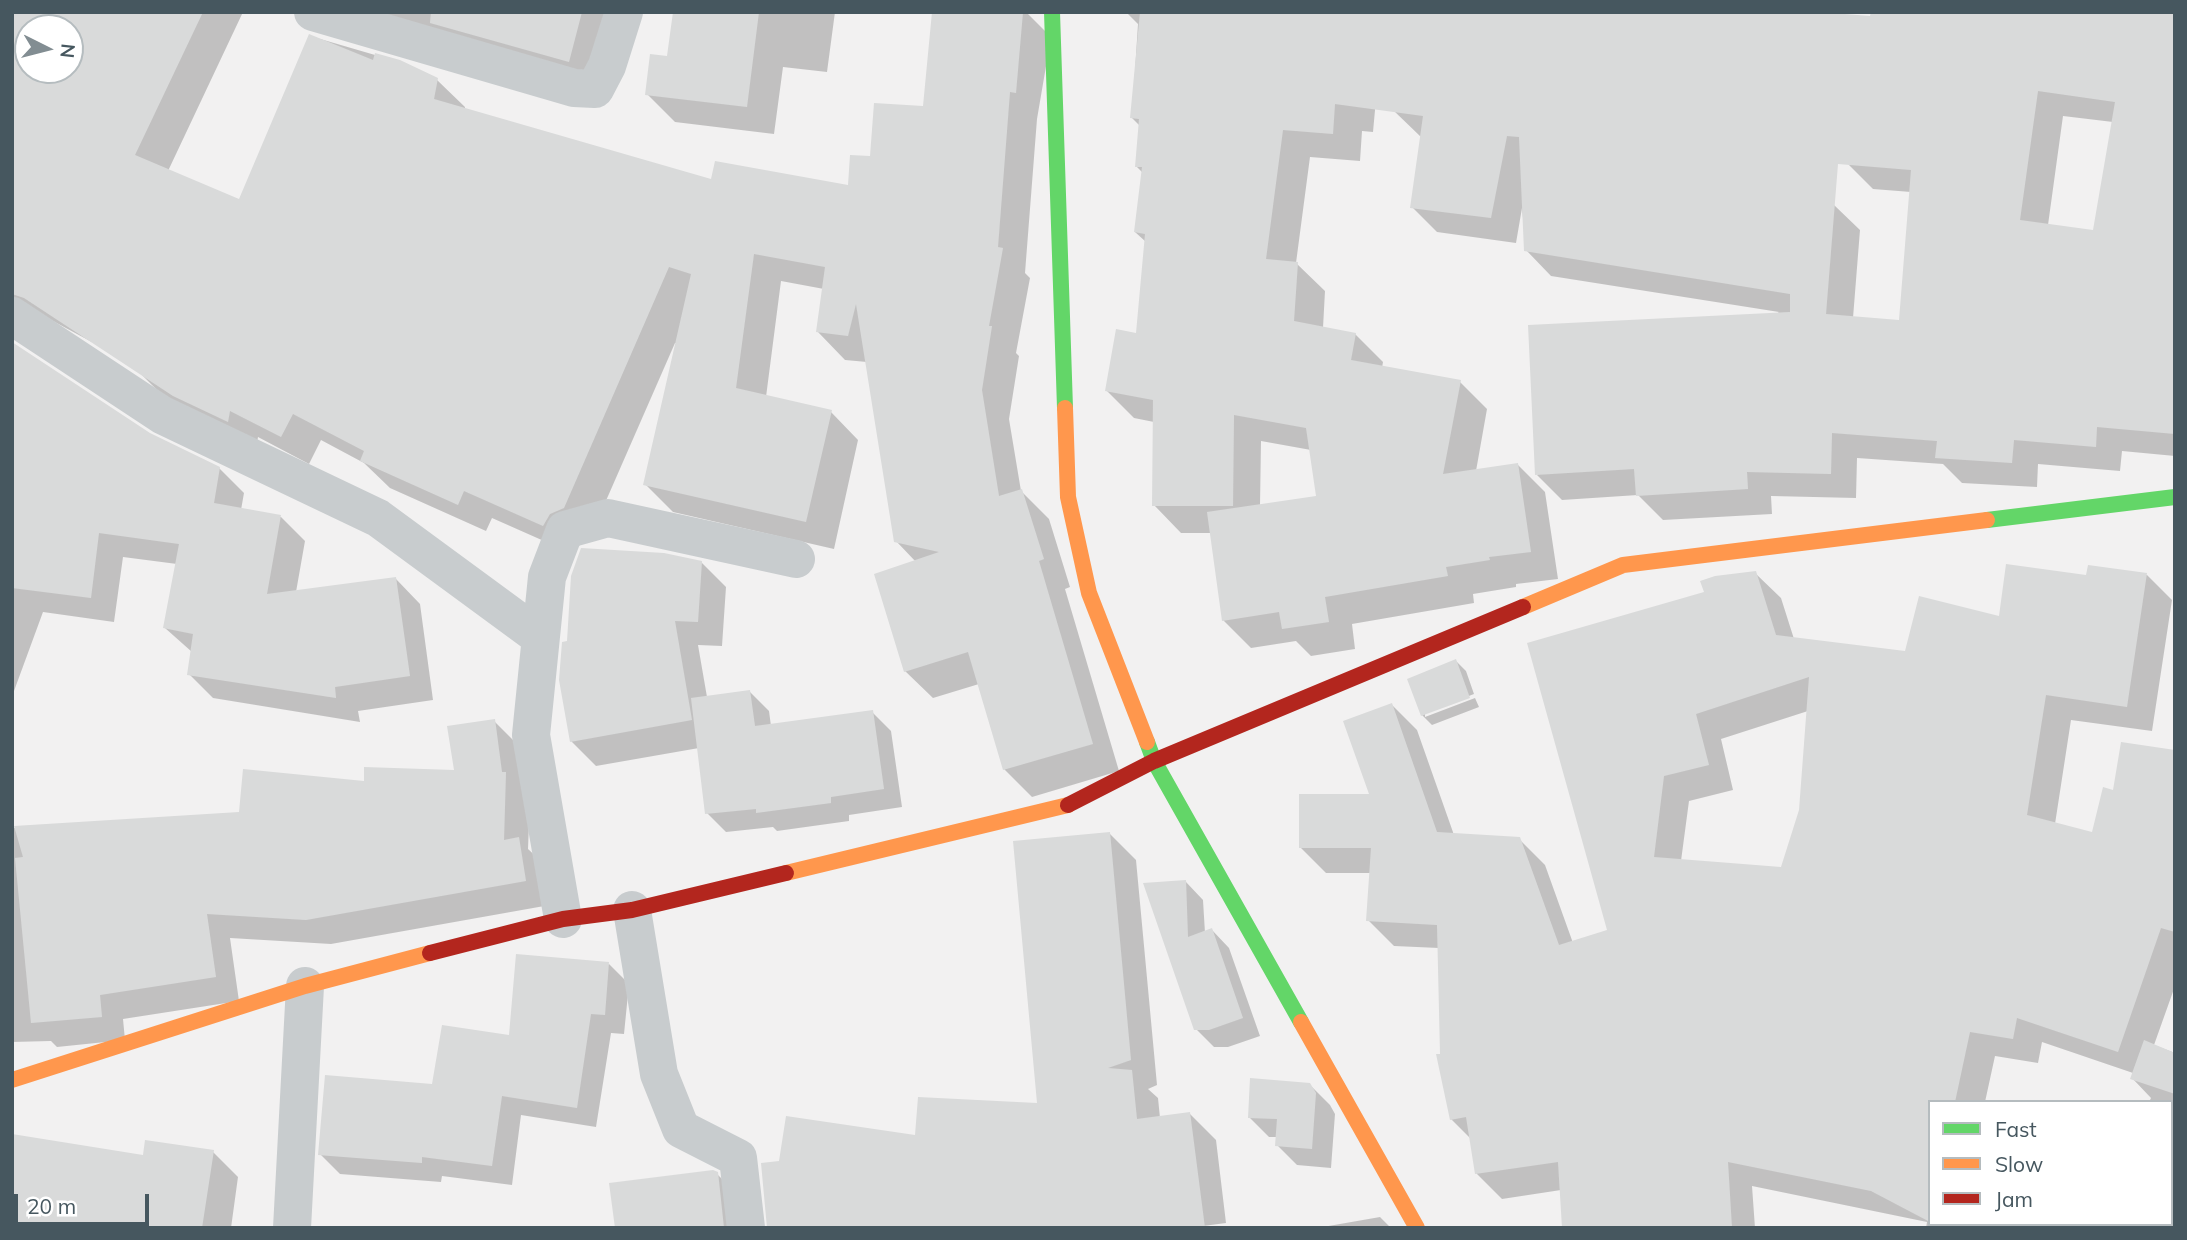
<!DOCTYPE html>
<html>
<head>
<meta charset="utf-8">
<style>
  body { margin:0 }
  #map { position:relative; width:2187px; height:1240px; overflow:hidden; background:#f2f1f1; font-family:Mulish,sans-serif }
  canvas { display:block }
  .frame { position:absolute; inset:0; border:14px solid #46575f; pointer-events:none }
  .legend { position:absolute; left:1928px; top:1100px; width:245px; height:126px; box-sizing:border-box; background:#fff; border:2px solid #b5bcbf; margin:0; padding:9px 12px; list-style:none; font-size:21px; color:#46575f }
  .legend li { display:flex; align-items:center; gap:14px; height:35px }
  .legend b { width:35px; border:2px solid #b5bcbf }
  .north { position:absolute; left:14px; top:14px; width:70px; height:70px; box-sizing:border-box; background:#fff; border:2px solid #b5bcbf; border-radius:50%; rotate:96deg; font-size:19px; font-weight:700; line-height:28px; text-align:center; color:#46575f }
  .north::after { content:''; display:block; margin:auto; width:24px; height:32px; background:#828d92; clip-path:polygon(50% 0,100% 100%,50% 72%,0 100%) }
  .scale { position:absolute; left:14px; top:1194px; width:135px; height:32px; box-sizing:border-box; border:4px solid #46575f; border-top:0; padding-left:9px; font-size:21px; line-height:24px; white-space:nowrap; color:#46575f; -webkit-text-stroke:5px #fff; paint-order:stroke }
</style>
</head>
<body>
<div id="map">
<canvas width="2187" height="1240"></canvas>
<div class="frame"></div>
<ul class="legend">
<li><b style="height:9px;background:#63d668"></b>Fast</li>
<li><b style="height:9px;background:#ff974d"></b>Slow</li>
<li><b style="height:9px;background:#b3261e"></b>Jam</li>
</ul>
<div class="north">N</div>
<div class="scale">20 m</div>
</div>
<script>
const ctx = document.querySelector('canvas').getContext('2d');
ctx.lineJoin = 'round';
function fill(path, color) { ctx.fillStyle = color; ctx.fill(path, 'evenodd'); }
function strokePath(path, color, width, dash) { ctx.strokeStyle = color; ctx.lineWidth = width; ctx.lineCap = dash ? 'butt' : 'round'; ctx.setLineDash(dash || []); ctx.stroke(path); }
fill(new Path2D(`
  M12 12H243L168 171 240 202 310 36 399 62 437 80 465 107V110L712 182 850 187 872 158 924 108 934 12H1026L1051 37 1037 119 1025 273 1030 278 1016 353 1019 356 1009 419 1021 491 1049 519 1070 587 1065 589 1119 771 1032 797 1004 769 979 684 933 698 905 671 916 562 896 541 867 362 845 360 818 332 824 289 781 281 766 397 831 412 858 440 834 549 673 512 645 484 677 343H675L591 535 571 553 492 518 486 531 390 488 364 463 321 440 309 464 258 437 256 449 165 398 141 374 155 376 12 299ZM28 28H70V70H28Z
  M341 12H612L597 88Z
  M675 12H835L827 72 783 67 774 134 675 122 647 94 669 58Z
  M1126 12H1384L1373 132 1362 131 1360 161 1310 157 1296 263 1325 291 1323 328 1355 334 1383 362 1382 368 1460 382 1487 409 1476 471 1518 465 1545 492 1558 579 1516 584V587L1473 594 1474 603 1352 624 1355 649 1311 656 1296 641 1251 648 1223 620 1211 533H1181L1154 505V422L1134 418 1107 391 1138 335 1146 242 1135 232 1143 173 1136 166 1140 126 1132 118 1138 24ZM1261 441 1311 450 1318 497 1260 506Z
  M1414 12H1833L1816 203 1834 205 1860 230 1853 318 1900 322 1911 192 1873 189 1848 164 2175 12V456L2122 451 2120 471 2038 464 2037 487 1962 483 1943 464 1857 458 1856 498 1771 496 1772 514 1663 520 1638 495 1562 500 1537 475 1779 312 1551 276 1526 250 1522 208 1516 243 1437 232 1412 207 1421 137 1394 111ZM2063 116 2113 122 2094 232 2048 225Z
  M12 344 149 435 219 468 244 493 241 510 281 517 305 541 296 592 396 579 420 604 433 700 358 711 360 722 213 698 189 674 192 652 165 628 177 564 123 557 114 622 43 612 14 691H12Z
  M701 562 726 587 722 646 698 645 707 697 750 692 769 711 771 726 872 712 891 731 902 807 849 815V821L777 831 773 827 726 832 707 813 699 748 596 766 571 741Z
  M1755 573 1781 598 1794 639 1907 653 2000 618 2088 577 2147 575 2172 600 2152 731 2071 720 2055 824 2093 834 2115 792 2175 752V986L2154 1045 2175 1053V1146L2171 1144V1102H2149L2151 1098 2132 1078 2133 1073 2042 1042 2038 1063 1995 1056 1985 1102H1930V1224H2171V1202L2175 1203V1228H1926L1927 1222 1752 1186 1755 1228H1563L1561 1190 1502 1199 1476 1173 1471 1139 1451 1119 1442 1055 1439 948 1394 946 1368 920 1371 873H1326L1301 848 1372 796 1392 705 1417 730 1454 835 1519 839 1545 865 1573 943 1610 931 1706 594ZM1808 711 1800 811 1783 869 1681 861 1689 801 1733 790 1721 739Z
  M1456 661 1466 671 1474 694 1425 713V717L1475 698 1479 707 1432 725 1422 715Z
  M494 721 518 745 530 798 528 849 543 863 550 905 331 944 230 938 239 1001 123 1019 125 1040 57 1047 51 1041 12 1042V828L241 813 366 783 456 772Z
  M1110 834 1136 860 1157 1085 1148 1089 1158 1098 1160 1118 1190 1114 1216 1140 1226 1223 1188 1228 917 1137 1039 1105Z
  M1186 882 1203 900 1205 933 1212 930 1229 948 1260 1036 1228 1047H1214L1196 1029 1145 885Z
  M609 964 629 984 624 1034 611 1033 596 1127 521 1115 512 1185 442 1176 441 1182 340 1174 320 1154 511 1037Z
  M1309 1084 1330 1105 1335 1114 1331 1168 1297 1165 1277 1145 1278 1137H1269L1249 1117Z
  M213 1152 238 1177 231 1228H12L145 1157Z
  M717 1174 743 1200 746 1228H616Z
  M1380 1217 1391 1228H1317Z`), '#0003');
fill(new Path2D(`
  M12 12H203L135 155 239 199 309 34 373 60 375 53 400 60 438 78 434 99 711 179 715 161 848 185 850 155 870 156 874 103 923 106 932 12H1023L1016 93 1010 92 998 247 1003 248 989 326H992L982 390 999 496 1022 489 1044 559 1039 561 1093 744 1003 770 968 652 904 672 874 574 939 552 894 542 856 304 848 336 816 332 825 267 754 254 736 388 832 410 806 522 643 485 691 274 669 267 564 508 550 514 543 526 464 491 458 505 360 461 364 451 293 414 281 437 230 411 228 422 173 396 24 298 12 294ZM28 28H70V70H28Z
  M431 12H582L569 62 430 23Z
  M673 12H759L747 107 645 95 650 54 667 56Z
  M1140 12H1820L1870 16 1871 12H2175V434L2097 427 2096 447 2014 440 2012 463 1935 458 1937 441 1832 433 1831 474 1747 472 1748 489 1636 496 1634 469 1535 475 1528 325 1790 312V294L1524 251 1519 137 1507 136 1491 218 1410 208 1423 116 1335 104 1333 134 1283 130 1266 259 1298 262 1294 321 1356 333 1351 360 1461 380 1443 474 1518 463 1531 552 1489 557 1490 560 1446 567 1448 576 1325 597 1329 622 1282 629 1279 612 1222 621 1207 512 1316 496 1306 428 1234 415 1233 506H1152L1153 400 1105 391 1116 329 1136 333 1145 234 1134 232 1142 167H1135L1139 119 1130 118ZM2038 91 2115 102 2093 230 2020 220ZM1838 164 1911 170 1899 320 1826 314Z
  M12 342 150 433 220 467 214 503 281 515 267 594 396 577 410 676 335 687 336 698 187 675 193 634 163 628 179 544 99 533 91 598 12 588Z
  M581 548 664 553 702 561 698 622 675 621 692 720 570 742 559 680 562 642 567 641 571 576Z
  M2006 564 2086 575 2088 565 2147 573 2127 707 2046 695 2027 815 2092 832 2103 787 2113 790 2121 742 2175 750V932L2161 928 2118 1052 2017 1018 2013 1039 1970 1032 1955 1102H1930V1222L1871 1191 1728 1162 1732 1228H1562L1558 1162 1475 1174 1466 1117 1450 1120 1436 1054H1440L1437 925 1366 921 1371 848H1299V794H1369L1343 721 1392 703 1437 832 1520 837 1559 945 1607 930 1527 643 1704 592 1700 581 1715 576 1756 571 1776 635 1905 651 1919 596 1999 616ZM1809 677 1799 810 1781 867 1654 857 1664 776 1709 765 1696 714Z
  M1456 659 1470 698 1421 716 1407 679Z
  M750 690 755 726 873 710 884 789 831 797V803L756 813V809L705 814 691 698Z
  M495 719 502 772H506L504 840 519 837 526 881 306 920 207 914 216 977 100 995 102 1017 31 1023 15 858 23 857 14 826 239 812 243 769 364 781V767L454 770 447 726Z
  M1110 832 1131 1060 1108 1068 1132 1070 1137 1119 1190 1112 1205 1228H767L761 1163 779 1161 786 1116 915 1135 918 1097 1037 1103 1013 841Z
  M1186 880 1188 937 1212 928 1243 1018 1209 1030H1194L1143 883Z
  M516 954 609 962 605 1015 591 1014 577 1108 502 1096 492 1166 422 1157V1163L318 1155 325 1075 432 1084 442 1025 509 1035Z
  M2144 1040 2175 1053V1094L2130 1079Z
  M1250 1078 1310 1083 1316 1093 1312 1149 1275 1146 1277 1119 1248 1118Z
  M12 1134 143 1155 145 1140 214 1150 202 1228H12Z
  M713 1170 718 1172 724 1228H615L609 1183Z`), '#d9dada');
strokePath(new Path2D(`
  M313 12 574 88 595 89 607 66 624 12
  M12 316 162 415 378 518 540 637
  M632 910 659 1074 681 1129 738 1158 746 1228
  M563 919 531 735 547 577 565 530 608 518 796 559
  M292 1228 305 986`), '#c8ccce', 38);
strokePath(new Path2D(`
  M1052 12 1065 408
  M1987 520 2175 497
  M1147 742 1154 761 1301 1022`), '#63d668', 16);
strokePath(new Path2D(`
  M1065 408 1068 497 1089 593 1147 742
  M1523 607 1623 565 1987 520
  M786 873 1068 805
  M1301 1022 1417 1228
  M12 1080 305 986 430 953`), '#ff974d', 16);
strokePath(new Path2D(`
  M1068 805 1154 761 1523 607
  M430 953 563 919 632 910 786 873`), '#b3261e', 16);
</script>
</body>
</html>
